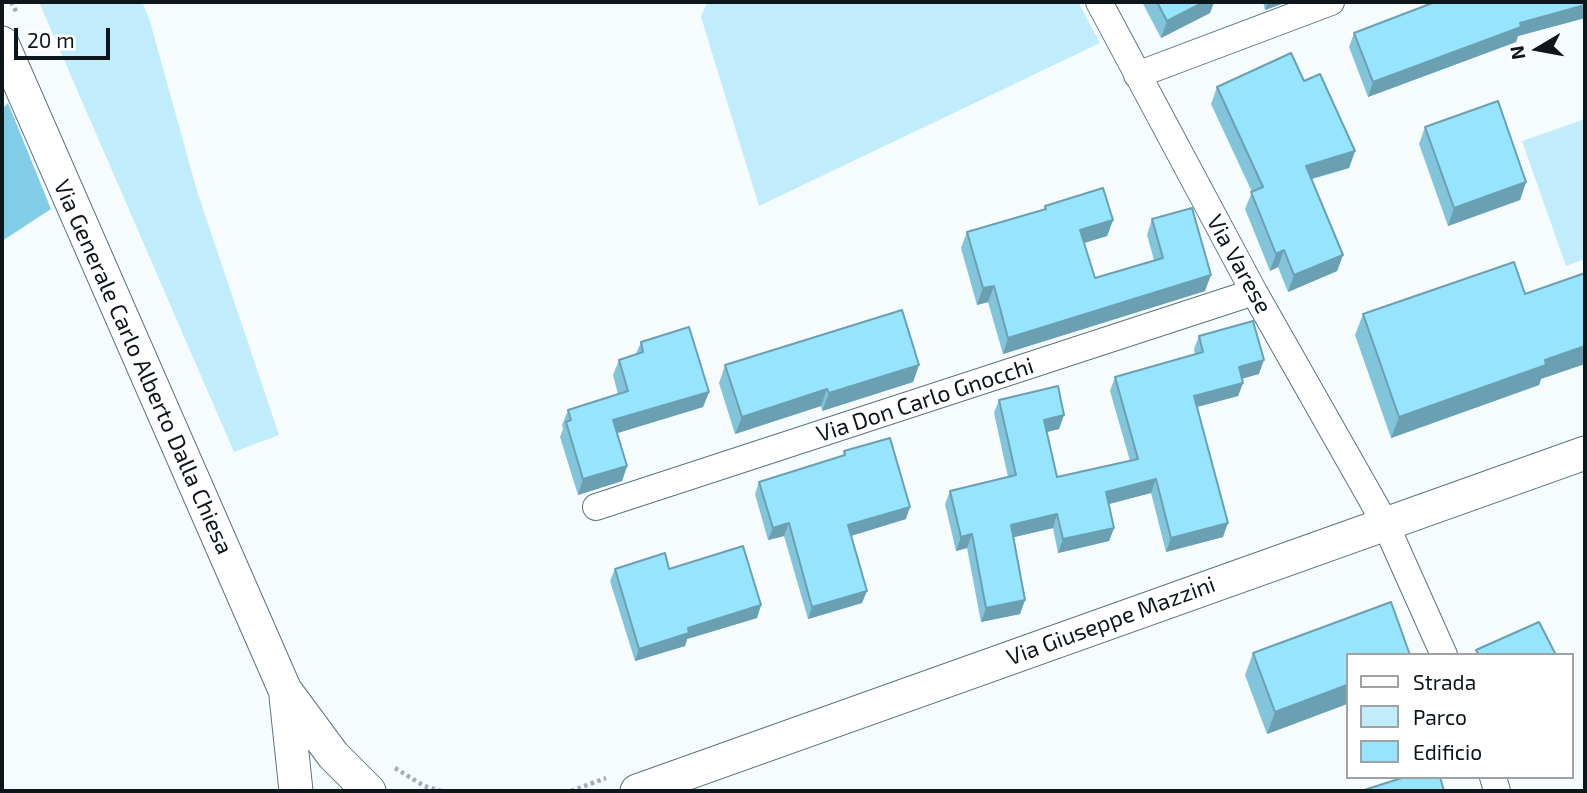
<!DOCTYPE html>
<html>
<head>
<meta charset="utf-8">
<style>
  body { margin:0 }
  #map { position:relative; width:1587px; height:793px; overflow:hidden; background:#f6fcfe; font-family:"Exo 2",sans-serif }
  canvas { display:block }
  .frame { position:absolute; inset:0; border:4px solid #0d161a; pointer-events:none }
  .legend { position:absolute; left:1346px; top:653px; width:228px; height:126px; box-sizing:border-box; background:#fff; border:2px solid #9ea2a3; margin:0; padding:9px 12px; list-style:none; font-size:21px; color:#0d161a }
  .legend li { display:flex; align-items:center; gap:14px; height:35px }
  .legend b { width:35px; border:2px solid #9ea2a3 }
  .north { position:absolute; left:1503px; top:14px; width:70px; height:70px; -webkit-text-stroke:5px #fff; paint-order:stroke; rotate:260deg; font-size:19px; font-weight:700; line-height:28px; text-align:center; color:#0d161a }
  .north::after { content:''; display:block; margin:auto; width:24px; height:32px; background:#0d161a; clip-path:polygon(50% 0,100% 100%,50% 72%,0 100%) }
  .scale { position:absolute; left:14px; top:28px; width:96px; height:32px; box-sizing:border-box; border:4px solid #0d161a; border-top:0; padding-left:9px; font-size:21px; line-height:24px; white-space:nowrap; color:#0d161a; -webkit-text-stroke:5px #fff; paint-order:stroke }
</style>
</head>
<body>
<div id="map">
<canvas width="1587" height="793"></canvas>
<div class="frame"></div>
<ul class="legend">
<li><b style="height:9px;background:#fff"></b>Strada</li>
<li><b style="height:19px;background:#c1ecfc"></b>Parco</li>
<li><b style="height:19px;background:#97e4fe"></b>Edificio</li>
</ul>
<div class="north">N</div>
<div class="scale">20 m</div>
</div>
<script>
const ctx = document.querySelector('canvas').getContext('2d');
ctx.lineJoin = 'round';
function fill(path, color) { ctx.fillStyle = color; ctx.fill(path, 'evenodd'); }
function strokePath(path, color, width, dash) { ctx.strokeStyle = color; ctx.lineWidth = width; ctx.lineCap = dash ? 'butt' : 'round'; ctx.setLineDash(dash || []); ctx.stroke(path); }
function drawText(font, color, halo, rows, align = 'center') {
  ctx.font = font + ' "Exo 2",sans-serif'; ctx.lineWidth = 7; ctx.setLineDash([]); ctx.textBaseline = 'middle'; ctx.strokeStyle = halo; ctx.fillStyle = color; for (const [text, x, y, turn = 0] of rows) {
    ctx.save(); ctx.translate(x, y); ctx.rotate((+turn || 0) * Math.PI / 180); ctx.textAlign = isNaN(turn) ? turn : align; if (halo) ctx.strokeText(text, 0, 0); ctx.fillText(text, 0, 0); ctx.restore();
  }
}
fill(new Path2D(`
  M39 2H142L149 18 197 191 279 435 234 452Z
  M707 2H1078L1100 43 759 206 701 17Z
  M1585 119V259L1566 266 1522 141Z`), '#c1ecfc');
fill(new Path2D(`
  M8 103 51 209 2 241V109Z`), '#81cde7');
const minor = new Path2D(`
  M1099 2 1254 292 1385 523 1444 655
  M1137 75 1331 2
  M596 507 1254 292
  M1493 777 1497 791`);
const tertiary = new Path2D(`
  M2 43 285 690 333 755 369 791
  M286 696 296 791
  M637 791 1585 453`);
strokePath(minor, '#5c747d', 28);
strokePath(tertiary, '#5c747d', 35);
strokePath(new Path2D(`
  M11 2 17 13
  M395 768 424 786 441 791
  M571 791 606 778`), '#a5acaf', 4.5, [3.5, 3.5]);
strokePath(minor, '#fff', 26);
strokePath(tertiary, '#fff', 33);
fill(new Path2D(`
  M1142 2H1214L1210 13 1161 38Z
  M1263 2H1287L1265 10Z
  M1585 2V18L1518 36 1516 42 1368 97 1349 47 1354 33Z
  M1304 81 1355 151 1349 168 1312 179 1343 255 1337 271 1288 292 1278 267 1270 271 1245 209 1252 192 1211 104 1217 87Z
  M1425 127 1526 182 1520 200 1448 226 1419 144Z
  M1045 206 1113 220 1107 236 1084 243 1095 278 1154 260 1147 235 1152 219 1205 291 1003 354 988 302 977 305 961 248 967 232 1044 210Z
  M1363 314 1541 379 1539 385 1391 438 1355 335Z
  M1199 336 1259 374 1242 378 1243 383 1238 396 1197 407 1223 537 1166 552 1151 493 1109 504 1114 528 1109 541 1058 553 1053 528 1014 537 1025 600 1020 614 981 622 967 548 956 551 945 504 950 491 1008 477 994 413 999 400 1064 415 1059 429 1047 432 1057 477 1130 461 1110 391 1115 377 1195 355 1194 349Z
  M641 342 709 392 703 407 617 433 627 466 622 481 578 495 560 437 563 429 562 425 568 410 618 394 613 375 619 360 636 354Z
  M725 365H919L913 382 822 411 821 406 735 434 719 383Z
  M844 451 906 519 851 536 862 603 808 619 784 536 768 540 755 494 759 482 843 456Z
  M615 569H669L761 605 757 618 687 639 685 646 635 661 610 581Z
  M1253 653 1347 655V704L1267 734 1245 675Z`), '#82c4da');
fill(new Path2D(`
  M1204 2H1214L1210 13 1161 38 1167 21Z
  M1268 2H1287L1265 10Z
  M1585 5V18L1518 36 1516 42 1368 97 1373 82 1520 23Z
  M1355 151 1349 168 1300 182 1306 166Z
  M1526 182 1520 200 1448 226 1454 208Z
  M1113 220 1107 236 1074 246 1080 230Z
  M1284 250 1278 267 1270 271 1276 254Z
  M1343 255 1337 271 1288 292 1294 275Z
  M1211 275 1205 291 1003 354 1008 338Z
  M994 286 988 302 977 305 983 288Z
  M1585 346V364L1541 379 1539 385 1391 438 1399 417 1545 360Z
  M1264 360 1259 374 1234 381 1239 367Z
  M919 365 913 382 822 411 829 393Z
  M1243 383 1238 396 1189 409 1194 396Z
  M827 389 821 406 735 434 742 417Z
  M709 392 703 407 608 436 613 420Z
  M1064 415 1059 429 1039 434 1044 420Z
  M627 466 622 481 578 495 583 479Z
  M1156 479 1151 493 1101 506 1106 492Z
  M910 507 906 519 844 538 848 525Z
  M1057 514 1053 528 1006 539 1011 525Z
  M789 523 784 536 768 540 773 528Z
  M1228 523 1223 537 1166 552 1171 538Z
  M1114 528 1109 541 1058 553 1063 539Z
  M972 534 967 548 956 551 961 537Z
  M867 591 862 603 808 619 812 607Z
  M1025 600 1020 614 981 622 986 608Z
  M761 605 757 618 687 639 685 646 635 661 639 649 688 628Z
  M1347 685V704L1267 734 1275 712Z`), '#6aa0b2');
const building = new Path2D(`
  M1157 2H1204L1167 21Z
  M1435 2H1585V5L1520 23 1521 27 1373 82 1354 33Z
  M1291 53 1304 81 1320 74 1355 151 1306 166 1343 255 1294 275 1284 250 1276 254 1251 192 1263 187 1217 87Z
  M1498 101 1526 182 1454 208 1425 127Z
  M1103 188 1113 220 1080 230 1095 278 1163 258 1152 219 1192 208 1211 275 1008 338 994 286 983 288 967 232 1046 209 1045 206Z
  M1514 262 1525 294 1585 273V346L1545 360 1546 365 1399 417 1363 314Z
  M902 310 919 365 829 393 827 389 742 417 725 365Z
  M1253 321 1264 360 1239 367 1243 383 1194 396 1228 523 1171 538 1156 479 1106 492 1114 528 1063 539 1057 514 1011 525 1025 600 986 608 972 534 961 537 950 491 1016 475 999 400 1058 386 1064 415 1044 420 1057 477 1138 459 1115 377 1203 352 1199 336Z
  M689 327 709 392 613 420 627 466 583 479 566 422 571 420 568 410 628 391 619 360 643 352 641 342Z
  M890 438 910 507 848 525 867 591 812 607 789 523 773 528 759 482 845 455 844 451Z
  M743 546 761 605 688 628 689 633 639 649 615 569 665 553 669 569Z
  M1391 602 1410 655H1347V685L1275 712 1253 653Z
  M1539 622 1556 655H1479L1476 650Z
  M1405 777H1440L1444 791H1365L1364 790Z`);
fill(building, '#97e4fe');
strokePath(building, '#6aa0b2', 2);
drawText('23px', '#0d161a', '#fff', [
  ["Via Varese",1239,264,61],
  ["Via Generale Carlo Alberto Dalla Chiesa",143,367,66],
  ["Via Don Carlo Gnocchi",925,400,-18],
  ["Via Giuseppe Mazzini",1111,621,-20]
]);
</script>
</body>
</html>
